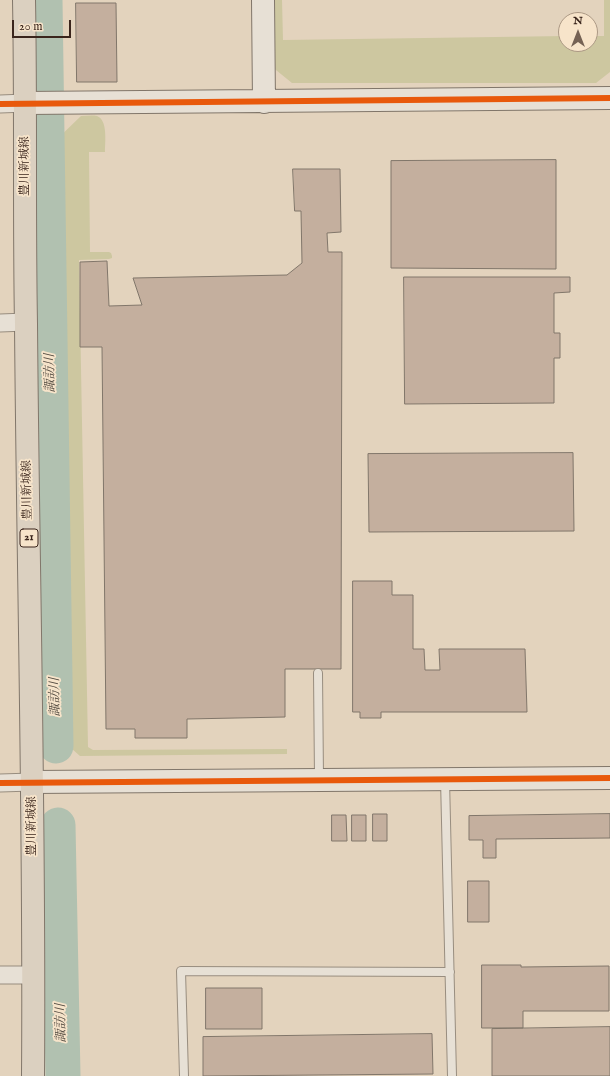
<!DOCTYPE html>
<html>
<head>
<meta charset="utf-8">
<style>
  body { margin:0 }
  #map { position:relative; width:610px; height:1076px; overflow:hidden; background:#e3d3bd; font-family:"IM FELL English",serif }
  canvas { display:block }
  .north { position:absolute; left:558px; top:12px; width:40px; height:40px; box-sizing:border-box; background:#f7e4ca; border:1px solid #ab9884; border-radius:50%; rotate:0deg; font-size:11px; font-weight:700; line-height:16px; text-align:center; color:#3a251c }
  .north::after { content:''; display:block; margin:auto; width:14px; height:18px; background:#756254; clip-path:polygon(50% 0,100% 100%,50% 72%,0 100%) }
  .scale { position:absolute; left:12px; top:20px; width:59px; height:18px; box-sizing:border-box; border:2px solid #3a251c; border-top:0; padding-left:5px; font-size:12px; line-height:14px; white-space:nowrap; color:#3a251c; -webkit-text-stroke:3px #f7e4ca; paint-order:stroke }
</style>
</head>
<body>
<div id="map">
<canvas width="610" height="1076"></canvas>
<div class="north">N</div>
<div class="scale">20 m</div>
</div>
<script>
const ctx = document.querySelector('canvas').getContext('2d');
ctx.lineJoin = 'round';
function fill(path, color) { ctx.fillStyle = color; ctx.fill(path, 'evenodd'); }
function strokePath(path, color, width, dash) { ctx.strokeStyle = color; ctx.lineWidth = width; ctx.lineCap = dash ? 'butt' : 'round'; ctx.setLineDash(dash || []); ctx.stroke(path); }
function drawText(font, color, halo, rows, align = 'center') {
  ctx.font = font + ' "IM FELL English","Noto Serif JP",serif'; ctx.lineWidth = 3.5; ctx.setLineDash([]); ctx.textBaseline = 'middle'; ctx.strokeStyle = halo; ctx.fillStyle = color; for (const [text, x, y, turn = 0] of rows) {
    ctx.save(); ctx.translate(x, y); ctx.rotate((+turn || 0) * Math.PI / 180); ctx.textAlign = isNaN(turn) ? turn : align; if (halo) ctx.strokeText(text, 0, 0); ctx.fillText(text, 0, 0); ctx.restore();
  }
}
fill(new Path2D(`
  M271 0H282L283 40 566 36V44H590V36H604V0H610V72L596 83H292L271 66Z
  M81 116C86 116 92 115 97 116 108 120 105 142 105 152H89L90 252H109L111 253 112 256V258L109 259 79 260 88 747 93 750 287 749V754L80 756 63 741 53 143Z`), '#cdc7a0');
strokePath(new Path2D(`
  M45 0 56 746
  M58 825 63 1076`), '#b1c1b0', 35);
const building = new Path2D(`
  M76 3H116L117 82H77Z
  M556 160V269L391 268V161Z
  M293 169H340L341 232 327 233 328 252H342L341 669H285V717L187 719V738H135V729H106L102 347H80V262L107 261 109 306 142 305 133 278 287 275 302 263 301 211H295Z
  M404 277H570V292L554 293V333H560V358H554V403L405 404Z
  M573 453 574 531 369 532 368 454Z
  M353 581H392V595H413V649H424L425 670H440L439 649H525L527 712H381V718H360V712H353Z
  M373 814H387V841H373Z
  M610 814V838L496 839V858H483V840H469V816Z
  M332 815H346L347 841H332Z
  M352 815H366V841H352Z
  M468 881H489V922H468Z
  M482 965H521V967L609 966V1011H523V1028H482Z
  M206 988H262V1029H206Z
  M610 1027V1076H492V1029Z
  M432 1034 433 1074 203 1076V1037Z`);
fill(building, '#c4af9e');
strokePath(building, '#81766a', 1);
const lane = new Path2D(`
  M318 673 319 778
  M445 779 452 1076
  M184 1076 181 971 450 972`);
const street = new Path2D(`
  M0 104 26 103
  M0 323 26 322
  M0 783 32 782
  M0 975H34`);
const secondary = new Path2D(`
  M263 0 264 102
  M26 103 610 98
  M32 782 610 778`);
const primary = new Path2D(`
  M24 0C26 108 24 216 26 324 28 575 35 825 33 1076`);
strokePath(lane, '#988d7f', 10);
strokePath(street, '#988d7f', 19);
strokePath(secondary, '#81766a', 24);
strokePath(primary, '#81766a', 24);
strokePath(lane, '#e7e0d5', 8);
strokePath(street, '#e7e0d5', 17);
strokePath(secondary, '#e7e0d5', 22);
strokePath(primary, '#dbd0c0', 22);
strokePath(new Path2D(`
  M0 104 610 98
  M0 783 610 778`), '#e8590c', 6);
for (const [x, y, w] of [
  [29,538,18]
]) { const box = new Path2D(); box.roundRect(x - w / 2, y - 9, w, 18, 3); ctx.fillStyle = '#f7e4ca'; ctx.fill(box); strokePath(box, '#3a251c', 1); }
drawText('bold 11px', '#3a251c', null, [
  ["21",29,538]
]);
drawText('12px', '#3a251c', '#f7e4ca', [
  ["豊川新城線",26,166,-90],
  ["豊川新城線",28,490,-91],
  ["豊川新城線",33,826,-90]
]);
drawText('italic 13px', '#524a40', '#f7e4ca', [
  ["諏訪川",51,373,-91],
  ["諏訪川",56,697,-91],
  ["諏訪川",62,1023,-91]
]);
</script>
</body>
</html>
